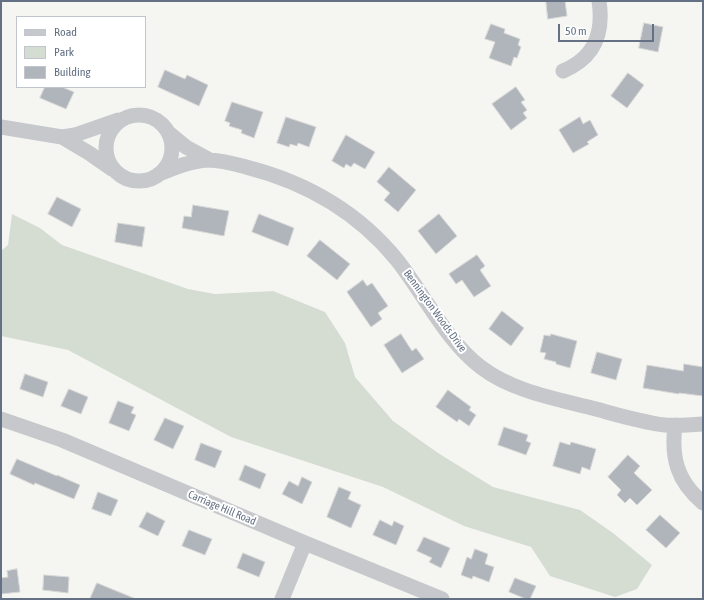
<!DOCTYPE html>
<html>
<head>
<meta charset="utf-8">
<style>
  body { margin:0 }
  #map { position:relative; width:704px; height:600px; overflow:hidden; background:#f5f6f2; font-family:"Asap Condensed",sans-serif }
  canvas { display:block }
  .frame { position:absolute; inset:0; border:2px solid #647084; pointer-events:none }
  .legend { position:absolute; left:16px; top:16px; width:130px; height:72px; box-sizing:border-box; background:#fff; border:1px solid #c1c6ce; margin:0; padding:5px 7px; list-style:none; font-size:12px; color:#647084 }
  .legend li { display:flex; align-items:center; gap:8px; height:20px }
  .legend b { width:20px; border:1px solid #c1c6ce }
  .scale { position:absolute; left:558px; top:24px; width:96px; height:18px; box-sizing:border-box; border:2px solid #647084; border-top:0; padding-left:5px; font-size:12px; line-height:14px; white-space:nowrap; color:#647084; -webkit-text-stroke:3px #fff; paint-order:stroke }
</style>
</head>
<body>
<div id="map">
<canvas width="704" height="600"></canvas>
<div class="frame"></div>
<ul class="legend">
<li><b style="height:5px;background:#c6c8cc"></b>Road</li>
<li><b style="height:11px;background:#d5ddd3"></b>Park</li>
<li><b style="height:11px;background:#b0b5bc"></b>Building</li>
</ul>
<div class="scale">50 m</div>
</div>
<script>
const ctx = document.querySelector('canvas').getContext('2d');
ctx.lineJoin = 'round';
function fill(path, color) { ctx.fillStyle = color; ctx.fill(path, 'evenodd'); }
function strokePath(path, color, width, dash) { ctx.strokeStyle = color; ctx.lineWidth = width; ctx.lineCap = dash ? 'butt' : 'round'; ctx.setLineDash(dash || []); ctx.stroke(path); }
function drawText(font, color, halo, rows, align = 'center') {
  ctx.font = font + ' "Asap Condensed",sans-serif'; ctx.lineWidth = 4; ctx.setLineDash([]); ctx.textBaseline = 'middle'; ctx.strokeStyle = halo; ctx.fillStyle = color; for (const [text, x, y, turn = 0] of rows) {
    ctx.save(); ctx.translate(x, y); ctx.rotate((+turn || 0) * Math.PI / 180); ctx.textAlign = isNaN(turn) ? turn : align; if (halo) ctx.strokeText(text, 0, 0); ctx.fillText(text, 0, 0); ctx.restore();
  }
}
fill(new Path2D(`
  M12 214 40 228 62 245 188 289 215 294 273 291 325 312 345 343 355 377 393 421 438 453 493 487 580 510 613 533 652 565 637 589 615 597 550 576 531 547 464 526 383 487 231 437 68 350 1 336V251L8 245Z`), '#d5ddd3');
const building = new Path2D(`
  M546 1H565L567 16 548 19Z
  M644 23 663 27 658 52 639 48Z
  M491 24 505 29 504 33 520 39 518 45 521 47 517 58 514 57 511 66 489 58 495 42 485 39Z
  M165 70 185 79 187 75 208 85 199 106 158 87Z
  M628 73 644 85 627 108 611 96Z
  M45 87H62L74 92 66 109 40 98Z
  M516 87 525 100 521 102 527 110 523 113 527 118 511 130 492 104Z
  M232 102 263 112 254 138 241 133 242 130 229 126 230 123 225 121Z
  M286 117 316 127 309 147 298 143 297 146 290 144 289 147 277 143Z
  M580 117 583 124 590 120 598 135 587 142 589 144 573 153 559 130Z
  M346 135 375 152 365 169 354 163 351 167 346 164 344 168 332 161Z
  M389 167 416 190 398 212 384 200 390 193 377 182Z
  M57 197 81 209 72 227 48 214Z
  M193 205 229 211 224 236 182 228 184 216 191 217Z
  M259 214 294 228 288 246 252 232Z
  M439 214 457 236 436 254 418 231Z
  M118 223 145 227 142 247 115 242Z
  M320 240 350 264 337 280 307 256Z
  M477 255 485 266 480 270 491 286 474 297 462 280 456 284 449 274Z
  M363 280 367 286 372 283 388 306 378 313 382 319 371 327 347 292Z
  M502 311 524 328 511 346 489 329Z
  M401 334 412 351 416 348 424 359 402 373 384 345Z
  M551 334 577 341 570 368 556 364V362L544 359 546 353 540 352 544 335 550 336Z
  M597 352 622 359 616 380 591 373Z
  M684 364 703 367V396L679 393V394L643 388 647 365 683 371Z
  M25 374 48 382 43 397 20 389Z
  M69 389 88 397 81 414 61 406Z
  M448 390 471 407 469 410 476 415 469 426 459 419 457 422 436 407Z
  M118 401 134 407 131 413 136 415 129 431 109 423Z
  M165 418 184 426 173 449 154 440Z
  M504 427 528 435 526 441 531 443 526 455 498 445Z
  M560 442 570 445 571 442 596 449 590 470 582 467 580 474 553 466Z
  M201 443 222 451 215 468 195 460Z
  M628 455 640 466 634 473 652 490 637 505 630 498 625 503 617 495 621 490 608 477Z
  M17 459 57 476V475L80 485 74 499 35 483 34 485 10 474Z
  M245 465 266 474 260 489 239 480Z
  M302 477 312 482 302 504 282 494 289 481 298 486Z
  M339 487 351 492 348 499 361 505 351 528 327 517Z
  M98 492 118 500 111 516 92 509Z
  M147 512 165 521 158 536 139 527Z
  M660 515 680 533 666 548 646 530Z
  M380 520 392 526 394 521 404 526 396 545 373 535Z
  M189 530 212 539 205 555 182 546Z
  M424 537 450 548 441 568 429 562 432 558 417 551Z
  M475 549 488 554 485 564 494 567 489 582 473 576 472 579 461 575 467 557 471 559Z
  M243 553 265 562 259 577 237 568Z
  M17 569 20 592 1 594V578L8 577 7 571Z
  M44 575 69 577 68 593 43 590Z
  M515 578 536 586 530 599H526L509 592Z
  M97 583 136 599H90Z`);
fill(building, '#b0b5bc');
strokePath(building, '#d7d7d5', 1);
strokePath(new Path2D(`
  M563 71C594 58 604 34 599 1
  M106 148a33 33 0 1 1 66 0a33 33 0 1 1-66 0Z
  M1 127 62 137 89 153 112 169
  M169 133 186 147 210 160
  M62 137 75 135 118 120
  M159 174C176 167 191 161 208 160 221 160 235 164 246 167 305 182 358 212 397 260 424 294 446 341 482 368 514 392 558 399 596 409 618 415 641 422 665 425 677 426 690 425 703 424
  M1 419 62 440 305 543 442 599
  M675 425C671 458 677 481 703 503
  M282 599 305 543`), '#c6c8cc', 15);
drawText('11px', '#647084', '#fff', [
  ["Bennington Woods Drive",435,311,54],
  ["Carriage Hill Road",222,508,23]
]);
</script>
</body>
</html>
